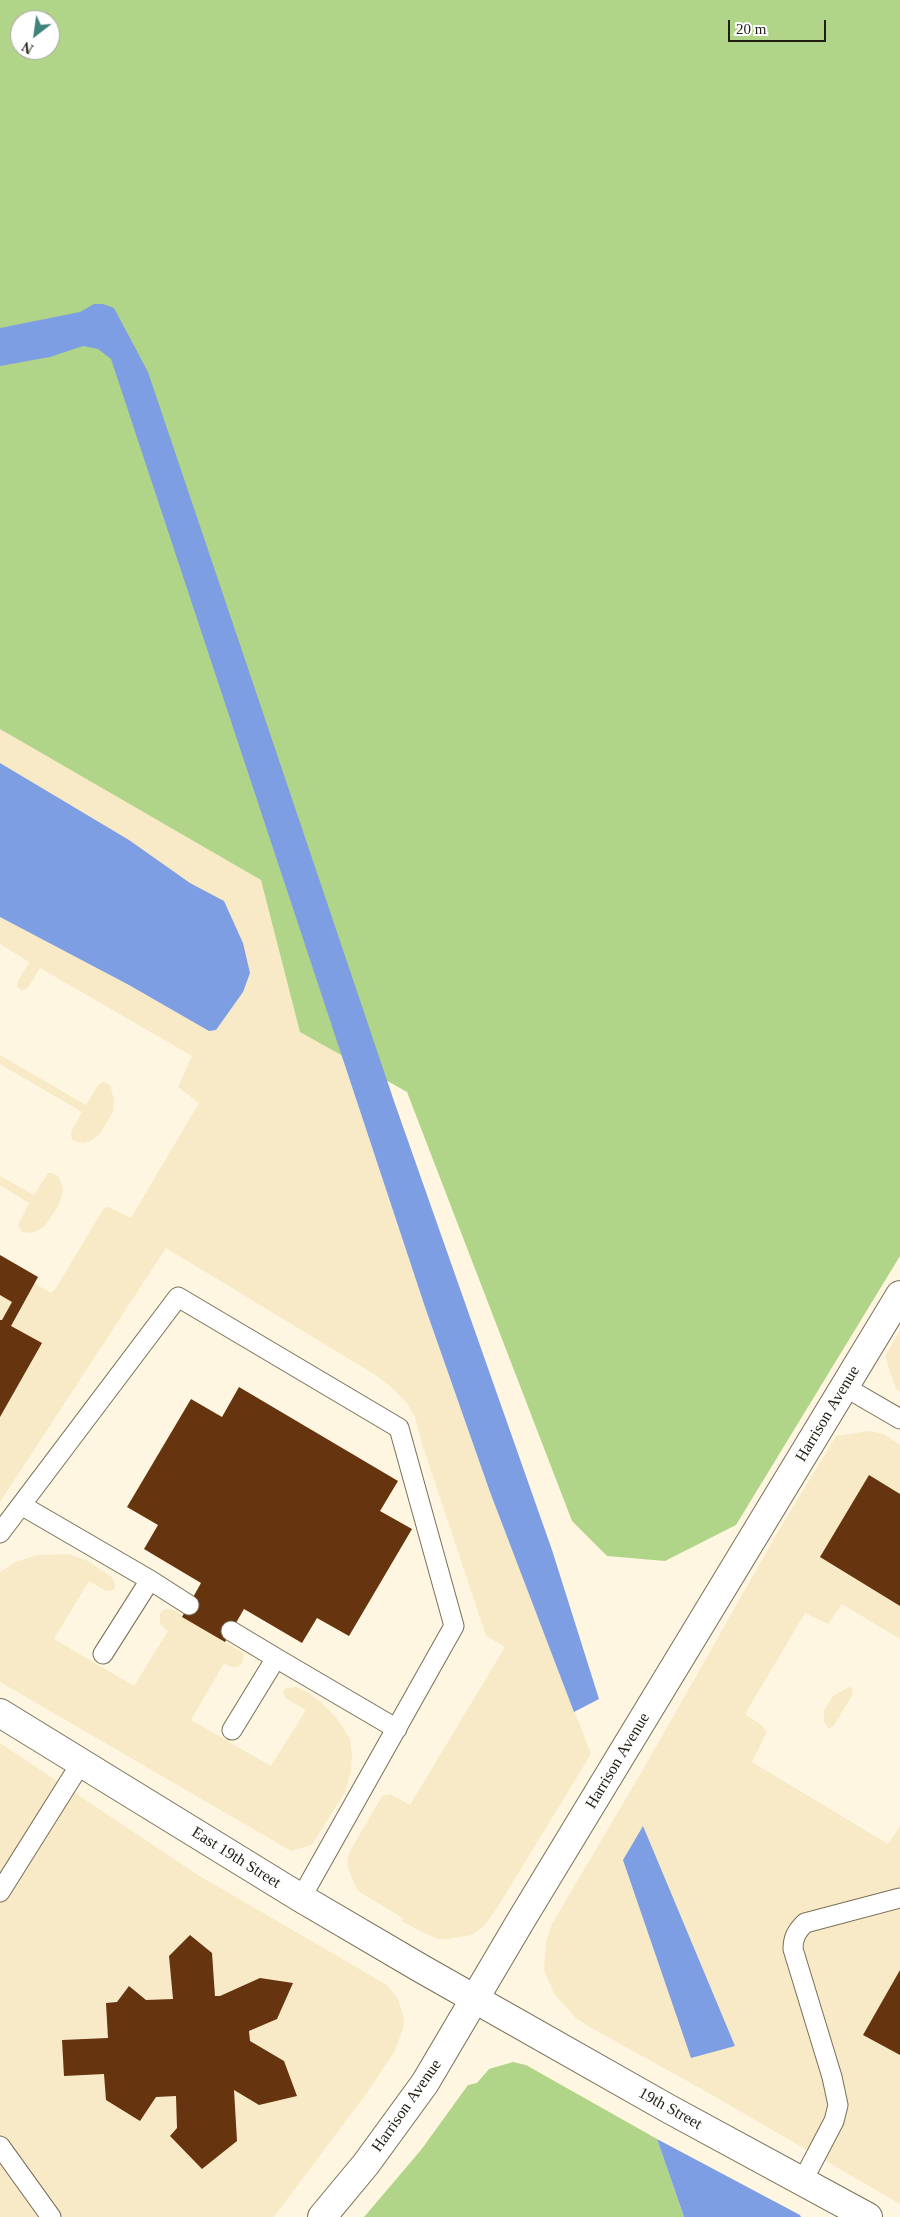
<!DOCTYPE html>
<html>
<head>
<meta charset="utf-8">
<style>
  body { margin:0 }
  #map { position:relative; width:900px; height:2217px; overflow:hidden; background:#fef6e0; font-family:Georgia,serif }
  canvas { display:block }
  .north { position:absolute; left:10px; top:10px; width:50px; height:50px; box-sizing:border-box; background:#fff; border:1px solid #a7a5a1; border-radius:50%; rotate:210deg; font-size:14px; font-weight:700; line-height:20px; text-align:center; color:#221e14 }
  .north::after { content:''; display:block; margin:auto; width:18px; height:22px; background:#3e847b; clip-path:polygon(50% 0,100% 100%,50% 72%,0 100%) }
  .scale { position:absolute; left:728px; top:20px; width:98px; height:22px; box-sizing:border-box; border:2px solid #221e14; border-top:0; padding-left:6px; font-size:15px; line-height:18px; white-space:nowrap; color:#221e14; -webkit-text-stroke:4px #fff; paint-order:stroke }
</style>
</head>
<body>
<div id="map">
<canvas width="900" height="2217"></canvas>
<div class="north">N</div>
<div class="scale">20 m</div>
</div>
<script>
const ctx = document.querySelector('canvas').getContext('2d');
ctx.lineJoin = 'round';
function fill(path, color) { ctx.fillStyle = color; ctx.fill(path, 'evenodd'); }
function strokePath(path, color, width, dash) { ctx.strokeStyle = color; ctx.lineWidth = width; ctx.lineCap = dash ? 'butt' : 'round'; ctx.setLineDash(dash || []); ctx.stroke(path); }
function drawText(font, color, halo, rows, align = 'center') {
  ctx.font = font + ' Georgia,serif'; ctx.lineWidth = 5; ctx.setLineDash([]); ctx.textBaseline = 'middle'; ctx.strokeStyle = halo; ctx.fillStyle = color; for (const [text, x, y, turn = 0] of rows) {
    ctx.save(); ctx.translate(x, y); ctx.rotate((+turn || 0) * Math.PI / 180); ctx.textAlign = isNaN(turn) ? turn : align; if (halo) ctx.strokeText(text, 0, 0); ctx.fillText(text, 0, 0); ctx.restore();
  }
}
fill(new Path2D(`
  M0 655 365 866 310 957 425 1307 490 1492 591 1754 497 1908 485 1925 472 1935 448 1939H438L420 1931 402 1921 403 1918 279 1844 0 1682V1572L16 1562 37 1555 69 1554 88 1561 113 1578 115 1584 114 1590 106 1591 89 1581 54 1639 134 1686 168 1631 160 1624V1613L165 1609H172L243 1653 244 1655 242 1663 238 1667H231L224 1663 191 1720 271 1766 306 1710 285 1698 283 1693 286 1688 296 1687 309 1693 321 1702 336 1717 350 1739 352 1753 351 1772 345 1792 312 1845 291 1851 358 1891 349 1871 347 1860 350 1851 382 1796 390 1794 410 1805 505 1647 486 1636 422 1444 415 1417 406 1402 390 1386 377 1376 166 1248 0 1502V1263L51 1293 56 1288 104 1208 109 1207 131 1218 199 1103 178 1087 192 1056 40 968 27 989 21 990 17 987V983L29 962 0 944Z
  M0 1055 86 1105 99 1084 104 1082 110 1085 114 1100 113 1112 99 1135 90 1141 83 1143 72 1140 71 1132 82 1112 0 1064Z
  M48 1173H52L58 1176 62 1185 63 1191 59 1205 44 1227 32 1233 22 1232 18 1225 29 1203 0 1185V1176L34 1195Z
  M900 1331V1392L895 1387 885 1356Z
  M869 1431 884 1434 900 1445V1639L842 1604 828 1624 805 1613 745 1714 760 1724 767 1732 752 1762 888 1844 900 1826V2204L700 2088 588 2026 576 2018 555 1995 544 1971 546 1942 552 1924 645 1766 779 1530 836 1436Z
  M849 1687 852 1688 853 1694 833 1727 828 1728 824 1721V1710L833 1696Z
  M0 1743 198 1875 387 1985 398 1999 404 2018 403 2029 394 2052 369 2090 274 2217H0Z`), '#f8eac7');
fill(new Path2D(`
  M0 0H900V1256L736 1525 665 1561 607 1556 572 1521 407 1092 300 1032 261 880 0 729ZM20 20H50V50H20Z
  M513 2062 526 2065 657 2139 684 2217H364L421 2150 468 2085 477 2083 489 2069Z`), '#b1d588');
fill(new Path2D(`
  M94 304H103L114 308 148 372 395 1104 552 1550 599 1699 574 1712 490 1492 425 1307 111 359 98 349 83 346 50 357 0 366V328L80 312Z
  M0 763 129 840 190 883 224 901 243 943 250 973 243 992 216 1030 209 1031 129 985 0 917Z
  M643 1826 735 2046 691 2058 623 1860Z
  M657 2139 800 2215 801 2217H684Z`), '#7e9ee4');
fill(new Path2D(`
  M0 1255 38 1277 11 1326 42 1343 0 1417V1320H2L12 1302 0 1295Z
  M239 1387 398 1481 380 1511 412 1529 349 1636 317 1618 302 1643 244 1609 225 1642 182 1617 201 1583 144 1549 158 1525 127 1507 191 1399 222 1417Z
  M869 1475 900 1494V1606L820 1557Z
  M190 1935 212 1953 215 1996H220L260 1978 293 1983 277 2019 249 2031 250 2041 284 2061 297 2096 259 2105 234 2090 237 2141 202 2169 170 2136 177 2128 176 2096 156 2097 140 2121 106 2100 104 2074 64 2076 62 2040 108 2038 106 2003 117 2002 129 1986 146 2000 173 1999 169 1956Z
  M900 1970V2055L863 2035Z`), '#66340e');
const service = new Path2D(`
  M845 1387 900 1419
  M21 1505 150 1580 103 1654
  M0 1533 178 1297 399 1428 454 1626 301 1898
  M150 1580 189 1605
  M231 1631 276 1658
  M232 1730 276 1658 397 1729
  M0 1892 81 1763
  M0 2146 51 2217
  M802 2182 834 2121 838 2105 832 2077 793 1949C793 1937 797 1931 805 1923L900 1898`);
const tertiary = new Path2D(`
  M322 2217 366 2164 425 2083 520 1922 900 1295`);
const secondary = new Path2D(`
  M0 1713 301 1898 422 1969 669 2109 868 2217`);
strokePath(service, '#796f57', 21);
strokePath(tertiary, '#796f57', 30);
strokePath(secondary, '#796f57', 30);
strokePath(service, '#fff', 19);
strokePath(tertiary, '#fff', 28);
strokePath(secondary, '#fff', 28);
drawText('16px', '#221e14', '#fff', [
  ["Harrison Avenue",828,1414,-59],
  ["Harrison Avenue",618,1761,-59],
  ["East 19th Street",236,1858,32],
  ["Harrison Avenue",407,2106,-55],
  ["19th Street",670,2109,29]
]);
</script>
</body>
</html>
